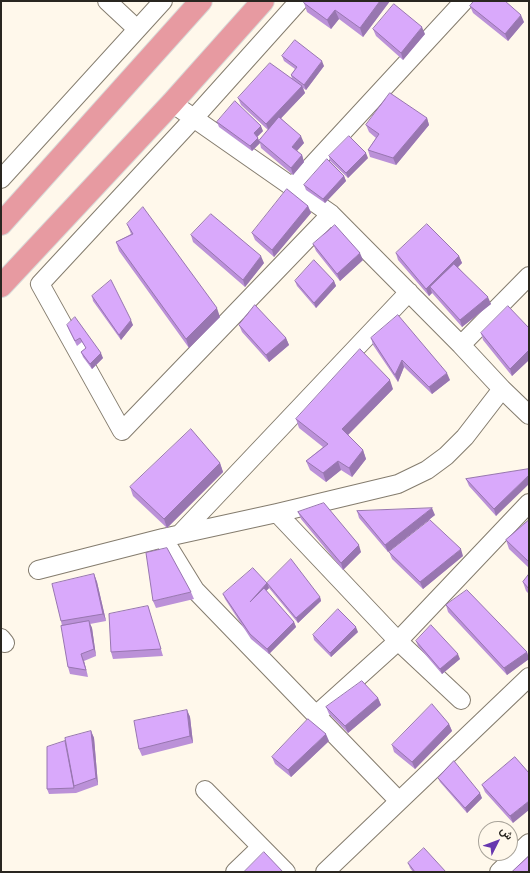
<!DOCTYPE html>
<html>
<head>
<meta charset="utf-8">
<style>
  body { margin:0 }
  #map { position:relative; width:530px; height:873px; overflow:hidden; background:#fff8eb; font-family:"Source Sans 3",Vazirmatn,sans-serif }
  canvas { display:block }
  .frame { position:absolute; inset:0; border:2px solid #292620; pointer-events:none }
  .north { position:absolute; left:478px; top:821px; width:40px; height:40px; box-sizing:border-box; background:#fff8eb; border:1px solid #a9a49a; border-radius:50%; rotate:48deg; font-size:11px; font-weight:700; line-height:16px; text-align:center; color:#292620 }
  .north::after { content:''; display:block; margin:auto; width:14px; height:18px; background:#6737af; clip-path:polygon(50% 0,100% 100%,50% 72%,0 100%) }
</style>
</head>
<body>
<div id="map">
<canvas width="530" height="873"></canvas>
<div class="frame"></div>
<div class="north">ش</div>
</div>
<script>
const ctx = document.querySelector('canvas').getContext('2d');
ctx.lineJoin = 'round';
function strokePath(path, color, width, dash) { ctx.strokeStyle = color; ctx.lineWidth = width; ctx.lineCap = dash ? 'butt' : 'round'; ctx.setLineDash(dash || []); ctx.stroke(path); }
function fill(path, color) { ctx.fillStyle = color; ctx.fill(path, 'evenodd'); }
const minor = new Path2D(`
  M107 1 137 29
  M299 1 194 118 40 284 122 431 331 214
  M172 103 331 214 461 345 502 389 529 415
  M1 179 163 1
  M292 187 464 1
  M461 345 529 276
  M277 513 398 641 461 700
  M180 534 409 292
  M163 538 195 590 399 801
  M38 570 163 538 277 513 398 484 427 470 446 456 465 437 502 389
  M1 638 5 643
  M316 715 398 641 529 503
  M205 790 286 872
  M235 872 261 847
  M325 872 529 677
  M499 872 529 843`);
const major = new Path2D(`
  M1 224 201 1
  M1 286 172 103 263 1`);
strokePath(minor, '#847c6e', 20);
strokePath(major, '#d8d8d7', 24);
strokePath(minor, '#fff', 18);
strokePath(major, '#e79aa1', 22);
fill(new Path2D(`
  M390 1 363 37 339 19 331 29 307 12 304 3Z
  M470 6 524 22 508 41 473 13Z
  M373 29 425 34 403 60 376 36Z
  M282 56 324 66 306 90 303 88 305 93 281 118 304 143 297 151 302 155 304 162 293 175 261 148 260 143 252 151 219 127 217 122 263 131 257 137 259 141 268 130 241 105 238 98 292 79 291 75 295 69 284 61Z
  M427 118 429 125 396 165 370 157 368 150 376 138 369 132 366 125Z
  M329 156 368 158 348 178 330 161Z
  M344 176 346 181 325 203 306 190 304 185Z
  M308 206 311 213 274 257 255 240 252 233Z
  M127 224 220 317 189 348 119 251 116 242 131 234Z
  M191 235 264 263 245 287 193 242Z
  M313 244 363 260 340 281 316 251Z
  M396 253 459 256 462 263 458 267 491 304 462 327 433 294 432 293 429 296 398 260Z
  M295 281H334L336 286 316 308 297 286Z
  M92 296 133 325 121 340 93 301Z
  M67 325 103 358 92 369 83 357 81 352 86 348 82 342 77 346 69 330Z
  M239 325 286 338 289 345 269 362 242 332Z
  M529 328V360L512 376 483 340 481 333Z
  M371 338 450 380 432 394 404 367 398 382 373 345Z
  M393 389 348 435 363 450 366 459 352 477 341 470 326 482 310 470 306 461 323 447 299 428 296 419Z
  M220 463 223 472 167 528 133 496 130 487Z
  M529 469 496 516 469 486 466 479Z
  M357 511 435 515 388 552 359 518Z
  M298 512 361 552 343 570 301 519Z
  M529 520V568L509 549 506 540Z
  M389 552 463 556 423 589 392 559Z
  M94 574 97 582 106 621 90 624 92 628 96 656 84 661 88 677 70 674 68 667 62 626 61 621Z
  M529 574V594L526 591 523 582Z
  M267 583 320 597 321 601 298 623 269 588 266 591 294 622 296 627 269 654 251 639 225 599 223 594Z
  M191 592 194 599 156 608 153 601Z
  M446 605 527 652 529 659 507 675 448 612Z
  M148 606 163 656 113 659 111 652Z
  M358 632 331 657 314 640 313 635Z
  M416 641 460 659 442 674 418 646Z
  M378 698 381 705 348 733 329 714 326 707Z
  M187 710 190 717 193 743 142 756 139 749Z
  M449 724 452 731 415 769 394 752 392 745Z
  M91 731 94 738 98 785 76 793 49 794 47 789Z
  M329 741 291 777 275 764 272 757Z
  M515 757 513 823 485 792 482 785Z
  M438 778 482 798 467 813 440 782Z
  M408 863 446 872H413L410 868Z`), '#bb91d8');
fill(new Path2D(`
  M380 1H390L363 37 360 28Z
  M335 10 339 19 331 29 327 20Z
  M521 15 524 22 508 41 505 34Z
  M422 27 425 34 403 60 401 53Z
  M322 61 324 66 306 90 304 85Z
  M302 86 305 93 269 131 266 124Z
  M427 118 429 125 396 165 393 158Z
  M261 126 263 131 256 138 254 133Z
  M301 136 304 143 294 154 292 147Z
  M258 138 260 143 252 151 250 146Z
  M366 153 368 158 348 178 346 173Z
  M302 155 304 162 293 175 291 168Z
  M344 176 346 181 325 203 323 199Z
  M308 206 311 213 274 257 272 250Z
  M360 253 363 260 340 281 337 274Z
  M261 256 264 263 245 287 243 280Z
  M459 256 462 263 434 291 430 287 432 293 429 296 426 289Z
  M334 281 336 286 316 308 314 303Z
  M488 297 491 304 462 327 460 320Z
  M217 308 220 317 189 348 186 339Z
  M131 320 133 325 121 340 119 335Z
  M286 338 289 345 269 362 266 355Z
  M529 350V360L512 376 510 369Z
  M101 353 103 358 92 369 90 364Z
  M402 360 404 367 398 382 395 375Z
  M447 373 450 380 432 394 429 387Z
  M390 380 393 389 345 438 342 429Z
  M363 450 366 459 352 477 349 468Z
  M338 461 341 470 326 482 323 473Z
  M220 463 223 472 167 528 164 519Z
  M529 475V484L496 516 494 509Z
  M432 508 435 515 388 552 385 545Z
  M359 545 361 552 343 570 341 563Z
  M461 549 463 556 423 589 420 582Z
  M94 574 97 582 106 621 103 614Z
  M267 583 269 588 251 607 250 602Z
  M320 597 321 601 298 623 296 618Z
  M89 621 92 628 96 656 94 649Z
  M294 622 296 627 269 654 267 649Z
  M356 627 358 632 331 657 330 653Z
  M527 652 529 659 507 675 504 668Z
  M81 654 84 661 88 677 86 670Z
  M458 654 460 659 442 674 440 669Z
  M378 698 381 705 348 733 345 726Z
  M187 710 190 717 193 743 190 736Z
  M449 724 452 731 415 769 412 762Z
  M91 731 94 738 98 785 96 778Z
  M326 734 329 741 291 777 288 770Z
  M480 793 482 798 467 813 465 808Z
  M529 801V810L513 823 510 816Z`), '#9876b0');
const building = new Path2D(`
  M305 1H331L332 2 333 1H380L360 28 335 10 327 20 304 3Z
  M474 1H505L521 15 505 34 470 6Z
  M394 4 422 27 401 53 373 29Z
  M295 40 322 61 304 85 291 75 297 67 282 56Z
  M270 63 302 86 266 124 238 98Z
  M390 93 427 118 393 158 368 150 379 134 366 125Z
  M235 101 261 126 254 133 258 138 250 146 217 122Z
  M279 117 301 136 292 147 302 155 291 168 259 141Z
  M349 136 366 153 346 173 329 156Z
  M327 159 344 176 323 199 304 185Z
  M287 189 308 206 272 250 252 233Z
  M143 207 217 308 186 339 116 242 133 234 127 224Z
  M211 214 261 256 243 280 191 235Z
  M427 224 459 256 426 289 396 253Z
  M335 225 360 253 337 274 313 244Z
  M314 260 334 281 314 303 295 281Z
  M454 264 488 297 460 320 430 287Z
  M111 280 131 320 119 335 92 296Z
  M255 305 286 338 266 355 239 325Z
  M508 306 529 328V350L510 369 481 333Z
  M398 315 447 373 429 387 402 360 395 375 371 338Z
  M75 317 101 353 90 364 81 352 86 348 80 338 75 341 67 325Z
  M360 349 390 380 342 429 363 450 349 468 338 461 323 473 306 461 328 444 296 419Z
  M191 429 220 463 164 519 130 487Z
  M529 469V475L494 509 466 479Z
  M324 503 359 545 341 563 298 512Z
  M432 508 385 545 357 511Z
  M430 520 461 549 420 582 389 552Z
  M529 520V562L506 540Z
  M167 548 191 592 153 601 146 553Z
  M291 559 320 597 296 618 267 583Z
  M253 568 267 583 250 602 264 588 294 622 267 649 250 634 223 594Z
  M94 574 103 614 61 621 52 584Z
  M529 574V589L523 582Z
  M467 590 527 652 504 668 446 605Z
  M148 606 161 649 111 652 109 614Z
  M338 609 356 627 330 653 313 635Z
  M89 621 94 649 81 654 86 670 68 667 61 626Z
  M431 625 458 654 440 669 416 641Z
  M362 681 378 698 345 726 326 707Z
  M432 704 449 724 412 762 392 745Z
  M187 710 190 736 139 749 134 721Z
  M308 719 326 734 288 770 272 757Z
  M91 731 96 778 74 786 65 738Z
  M65 741 74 788 47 789V747Z
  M515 757 529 773V801L510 816 482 785Z
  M454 761 480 793 465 808 438 778Z
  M424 848 446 872H415L408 863Z
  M264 852 283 872H244Z
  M529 856V872H512Z`);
fill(building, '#d9a9fb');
strokePath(building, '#9876b0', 1);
</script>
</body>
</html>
